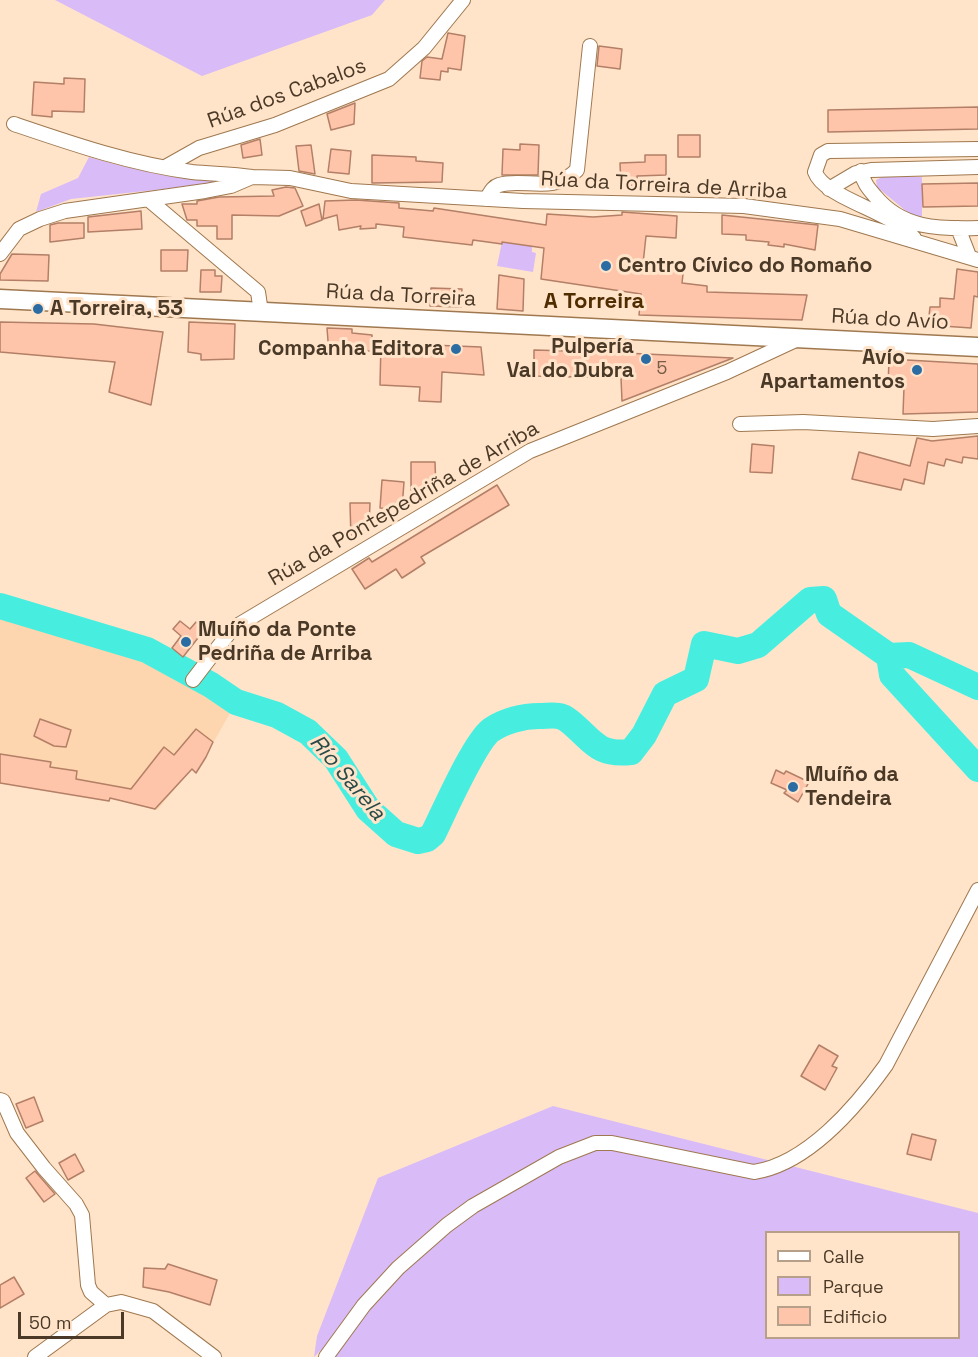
<!DOCTYPE html>
<html>
<head>
<meta charset="utf-8">
<style>
  body { margin:0 }
  #map { position:relative; width:978px; height:1357px; overflow:hidden; background:#ffe4ca; font-family:"Space Grotesk",sans-serif }
  canvas { display:block }
  .legend { position:absolute; left:765px; top:1231px; width:195px; height:108px; box-sizing:border-box; background:#ffe4ca; border:2px solid #b7a089; margin:0; padding:8px 10px; list-style:none; font-size:18px; color:#4a3927 }
  .legend li { display:flex; align-items:center; gap:12px; height:30px }
  .legend b { width:30px; border:2px solid #b7a089 }
  .scale { position:absolute; left:18px; top:1312px; width:106px; height:27px; box-sizing:border-box; border:3px solid #4a3927; border-top:0; padding-left:8px; font-size:18px; line-height:21px; white-space:nowrap; color:#4a3927; -webkit-text-stroke:4px #ffe4ca; paint-order:stroke }
</style>
</head>
<body>
<div id="map">
<canvas width="978" height="1357"></canvas>
<ul class="legend">
<li><b style="height:8px;background:#fff"></b>Calle</li>
<li><b style="height:16px;background:#d8bbf7"></b>Parque</li>
<li><b style="height:16px;background:#fec5aa"></b>Edificio</li>
</ul>
<div class="scale">50 m</div>
</div>
<script>
const ctx = document.querySelector('canvas').getContext('2d');
ctx.lineJoin = 'round';
function fill(path, color) { ctx.fillStyle = color; ctx.fill(path, 'evenodd'); }
function strokePath(path, color, width, dash) { ctx.strokeStyle = color; ctx.lineWidth = width; ctx.lineCap = dash ? 'butt' : 'round'; ctx.setLineDash(dash || []); ctx.stroke(path); }
function drawText(font, color, halo, rows, align = 'center') {
  ctx.font = font + ' "Space Grotesk",sans-serif'; ctx.lineWidth = 6; ctx.setLineDash([]); ctx.textBaseline = 'middle'; ctx.strokeStyle = halo; ctx.fillStyle = color; for (const [text, x, y, turn = 0] of rows) {
    ctx.save(); ctx.translate(x, y); ctx.rotate((+turn || 0) * Math.PI / 180); ctx.textAlign = isNaN(turn) ? turn : align; if (halo) ctx.strokeText(text, 0, 0); ctx.fillText(text, 0, 0); ctx.restore();
  }
}
fill(new Path2D(`
  M0 613 138 652 206 687 234 706 196 773 192 769 157 810 110 798 109 801 0 783Z`), '#fdd5ae');
fill(new Path2D(`
  M55 0H385L372 15 202 76Z
  M89 157C132 169 175 180 220 181V183L71 199 36 212 41 194 78 178Z
  M882 177H922V219L912 216 877 187 876 180Z
  M502 242 532 246V252L536 253 533 272 497 266Z
  M553 1106 978 1213V1357H318L321 1350 314 1357 317 1336 378 1178ZM766 1232H958V1338H766Z`), '#d8bbf7');
strokePath(new Path2D(`
  M0 606 147 650 211 685 236 702 277 715 308 732 336 759 368 809 396 834 418 841 427 839 433 834C444 812 474 743 491 730 504 721 523 716 539 716 550 716 560 713 569 721 593 740 596 756 631 752L644 735 665 694 696 679 704 644 738 651 758 645 810 600 824 599 829 614 889 656 909 655 978 687
  M889 656 892 675 978 769`), '#47eee0', 26);
const building = new Path2D(`
  M448 33 465 36 461 70 448 68V72L441 71 440 80 420 78 422 61 427 57 442 59Z
  M599 46 622 49 620 69 597 66Z
  M64 78 85 79 84 112 52 111V117L32 115 34 82 64 84Z
  M355 103 354 124 331 130 327 114Z
  M978 107V129L828 132V110Z
  M678 135H700V157H678Z
  M260 139 262 155 243 158 241 145Z
  M520 144 539 145 538 175H502L503 149 520 150Z
  M311 145 315 174 299 171 296 146Z
  M331 149 351 151 349 174 328 172Z
  M372 155 416 157V161L443 163 442 182 372 183Z
  M645 155H666V175L637 176 638 185 621 186 620 163 645 162Z
  M978 183V206L923 207 922 184Z
  M286 187 295 188 303 206 279 216 232 215V239H217V226H197V220H187L182 204H197V201L219 197 274 196 272 190Z
  M356 200 399 203V208L433 211 434 208 546 225 547 214 593 217 622 215V212L677 216 676 238 646 236 643 264 684 265 682 283 707 286V292L807 295 802 320 639 315 641 294 541 279 544 248 502 242V244L473 240 472 245 403 237 404 227 376 224V228L360 229 361 226 339 230 337 215 323 219 325 201Z
  M319 204 322 220 306 226 301 211Z
  M141 211 142 229 88 232V217Z
  M722 215 818 225 815 250 784 244V247L768 245 769 242 746 240V235L722 234Z
  M58 223H84V238L50 242V225Z
  M161 250H188L187 271H161Z
  M12 254 49 255 48 281 0 280V274Z
  M957 269 978 272V297L974 296 971 328 928 325 930 307H940V298L954 299Z
  M201 270H215V276H222L221 292H200Z
  M499 275 524 279 523 311 497 309Z
  M431 288 462 289 461 307 430 306Z
  M0 322 94 324 163 332 151 405 109 392 115 362 0 352Z
  M189 322 235 324 234 359 201 360V354L188 352Z
  M327 328 352 329V333L372 335V351H351L352 355 329 354Z
  M381 343 481 347 484 375 442 372 441 402 419 401 420 387 380 385Z
  M534 350 602 352 733 358 622 401 621 378 534 376Z
  M889 359 978 364V412L903 414 904 387H888Z
  M978 436V459L963 457 962 463 946 459 944 466 928 462 924 484 904 479 901 490 852 479 859 452 910 466 917 438 932 441Z
  M752 444 774 446 772 473 750 472Z
  M411 462H435L436 490H411Z
  M382 480 404 482 402 509 380 508Z
  M497 485 509 505 421 557 425 563 402 578 396 569 365 589 352 569 369 558 372 562Z
  M350 503H370L369 527 351 539Z
  M180 621 190 629 196 622 205 629 183 657 172 648 181 636 173 629Z
  M40 719 71 730 66 747 54 746 34 736Z
  M196 729 213 742 206 757 196 773 192 769 155 809 110 798 109 801 0 783V754L51 762 50 767 77 771 76 779 131 789 164 747 174 755Z
  M776 770 784 774 786 771 809 782 798 802 784 793 787 790 771 783Z
  M819 1045 838 1056 832 1066 837 1068 825 1090 801 1076Z
  M34 1097 43 1121 26 1128 16 1104Z
  M912 1134 936 1140 931 1160 907 1154Z
  M75 1154 84 1171 68 1180 59 1163Z
  M35 1171 55 1194 44 1202 26 1178Z
  M168 1264 217 1280 210 1305 169 1292 143 1287 144 1268 165 1269Z
  M14 1277 24 1294 0 1308V1285Z`);
fill(building, '#fec5aa');
strokePath(building, '#b37f66', 1.5);
const minor = new Path2D(`
  M14 124C73 144 131 164 192 172 212 174 232 174 252 177
  M167 166 199 148 275 125 389 79 424 48 463 0
  M861 171C863 182 868 188 875 196 902 229 938 229 978 228
  M829 189 856 173 871 170 978 167
  M486 199C490 194 492 187 499 185 524 177 552 195 577 170L590 46
  M149 200 258 292 261 312
  M958 228 969 256
  M914 238C894 212 824 198 815 172L821 155 828 151 978 149
  M0 254 19 229 40 219 65 211 205 191 231 186 252 177 290 178 351 191 523 201 744 206 840 219 978 260
  M740 424 803 422 933 429 978 426
  M193 680 229 633 240 624 530 451 727 372 798 339
  M0 1100 3 1101 17 1133 44 1168 76 1204 82 1215 88 1285 91 1292 106 1305
  M35 1357 106 1305 121 1302 153 1311 214 1357
  M326 1357 364 1305 398 1268 447 1225 473 1206 559 1157 595 1143H612L754 1172C807 1164 856 1107 886 1065L978 890`);
const secondary = new Path2D(`
  M0 299 978 347`);
strokePath(minor, '#9f784f', 16);
strokePath(secondary, '#9f784f', 21);
strokePath(minor, '#fff', 14);
strokePath(secondary, '#fff', 18);
for (const [x, y, r, color] of [
  [606,266,6,"#2b6da3"],
  [38,309,6,"#2b6da3"],
  [456,349,6,"#2b6da3"],
  [646,359,6,"#2b6da3"],
  [917,370,6,"#2b6da3"],
  [186,642,6,"#2b6da3"],
  [793,787,6,"#2b6da3"]
]) { const dot = new Path2D(); dot.arc(x, y, r, 0, 2 * Math.PI); ctx.fillStyle = color; ctx.fill(dot); strokePath(dot, '#ffe4ca', 2); }
drawText('18px', '#775c48', null, [
  ["5",662,369]
]);
drawText('21px', '#4a3927', '#ffe4ca', [
  ["Rúa dos Cabalos",287,94,-20],
  ["Rúa da Torreira de Arriba",664,186,3],
  ["Rúa da Torreira",401,296,3],
  ["Rúa do Avío",890,320,3],
  ["Rúa da Pontepedriña de Arriba",404,504,-30]
]);
drawText('bold 21px', '#4a3927', '#ffe4ca', [
  ["Centro Cívico do Romaño",618,266],
  ["A Torreira, 53",50,309],
  ["Pulpería",634,347,"right"],
  ["Val do Dubra",634,371,"right"],
  ["Companha Editora",444,349,"right"],
  ["Avío",905,358,"right"],
  ["Apartamentos",905,382,"right"],
  ["Muíño da Ponte",198,630],
  ["Pedriña de Arriba",198,654],
  ["Muíño da",805,775],
  ["Tendeira",805,799]
], 'left');
drawText('bold 22px', '#502d00', '#ffe4ca', [
  ["A Torreira",594,302]
]);
drawText('italic 22px', '#294b47', '#ffe4ca', [
  ["Río Sarela",347,778,50]
]);
</script>
</body>
</html>
